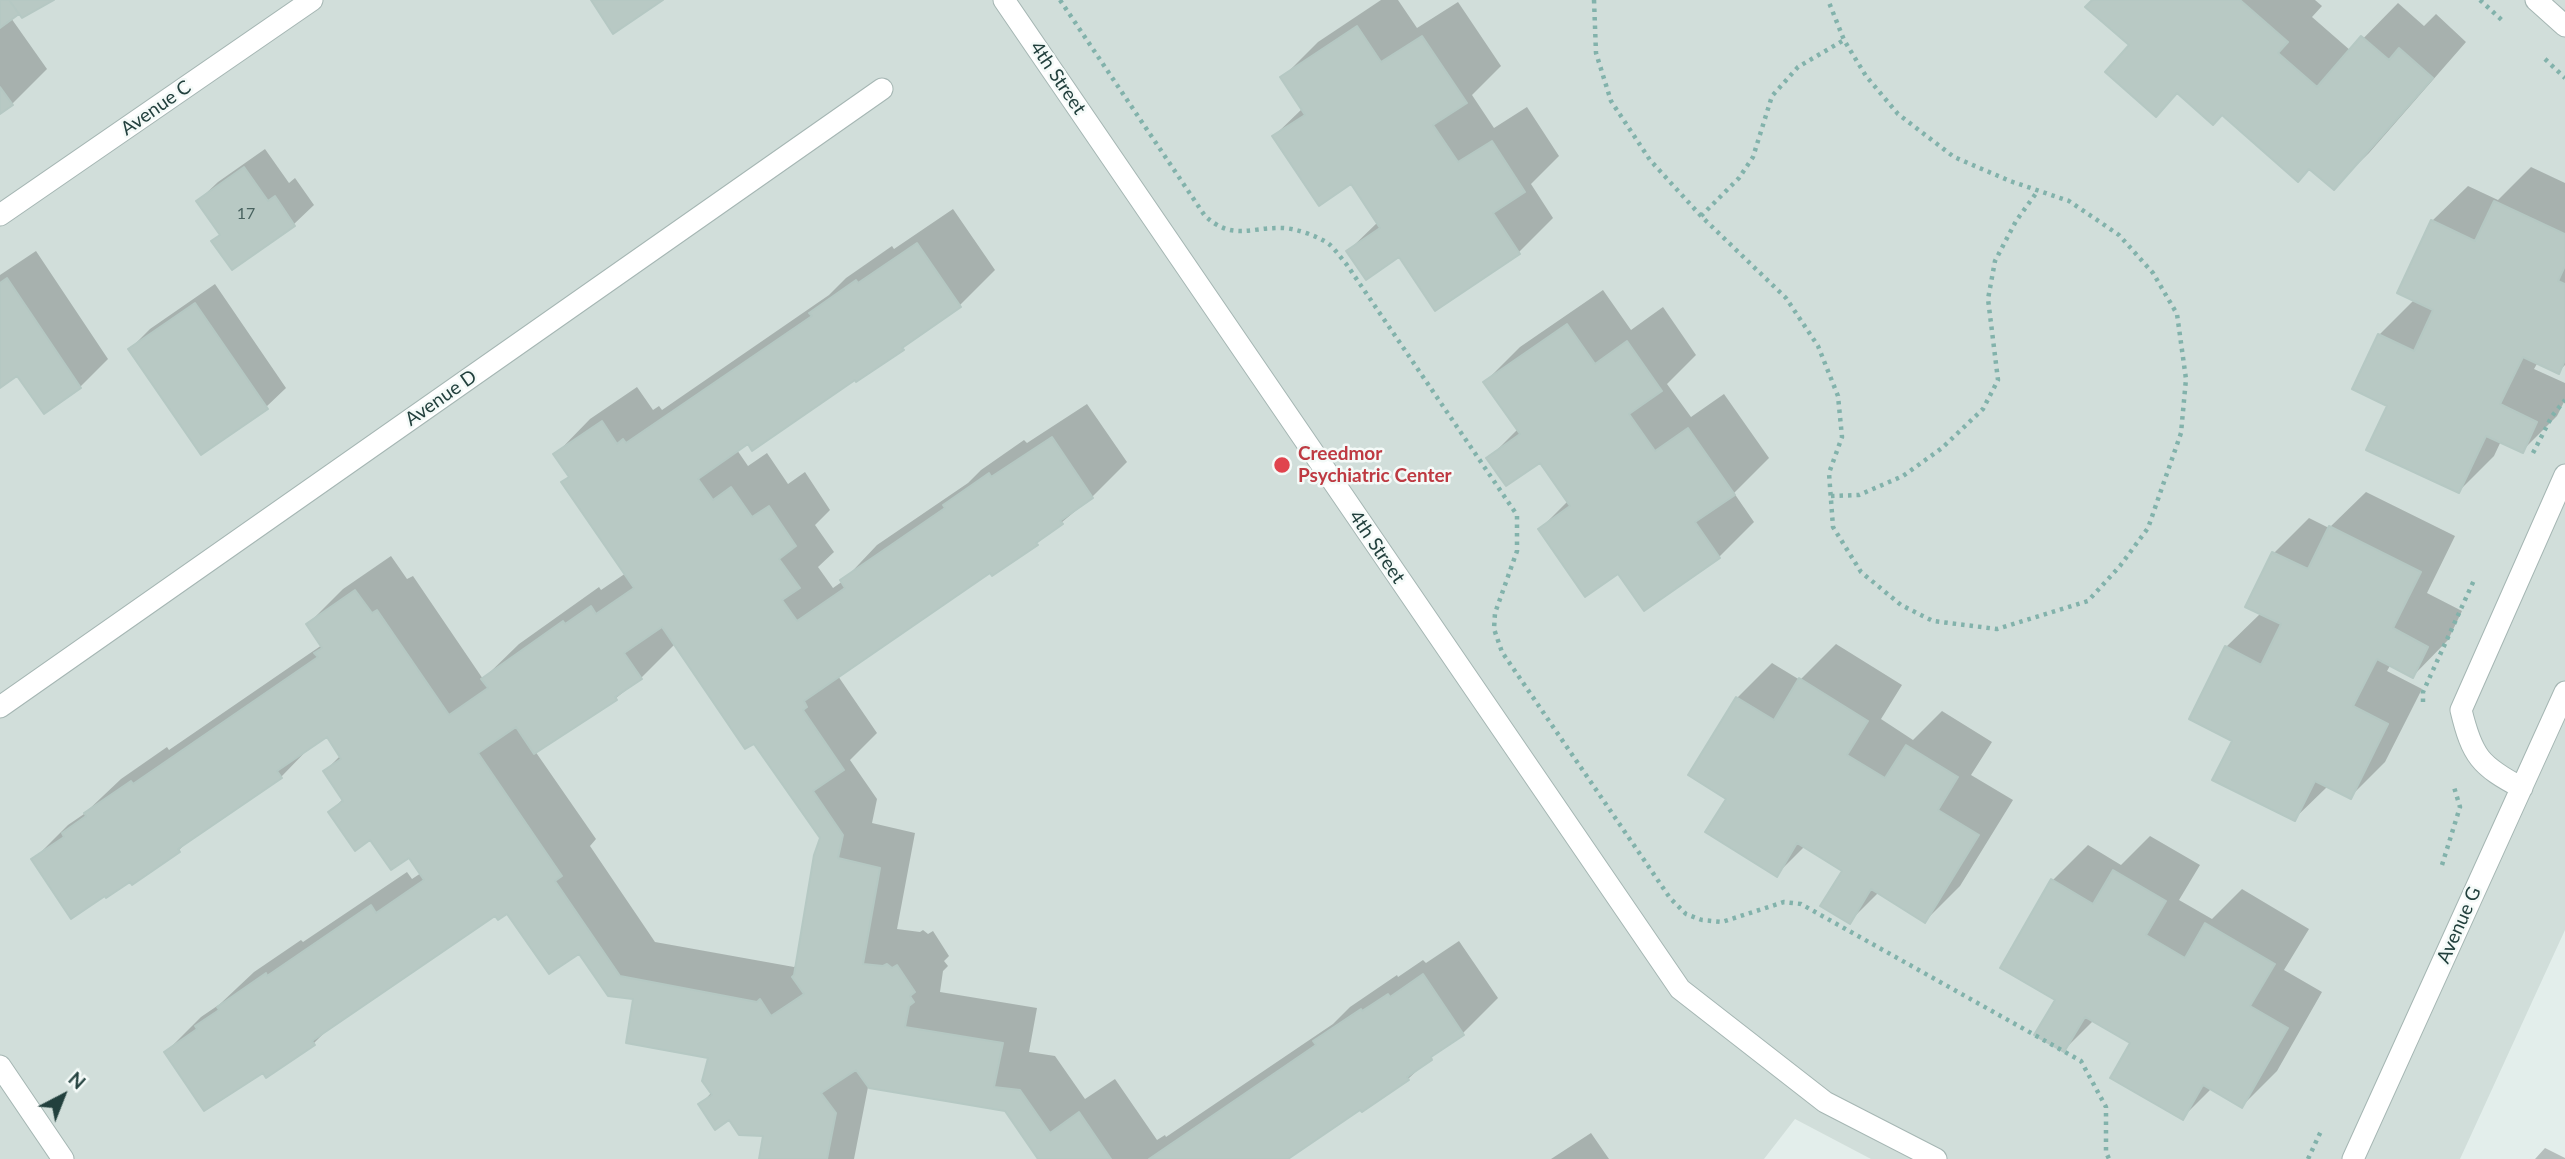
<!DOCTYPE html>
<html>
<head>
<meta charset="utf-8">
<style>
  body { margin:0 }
  #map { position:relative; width:2565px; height:1159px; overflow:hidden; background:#e3eeeb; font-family:Lato,sans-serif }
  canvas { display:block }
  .north { position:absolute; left:28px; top:1061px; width:70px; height:70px; -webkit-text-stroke:5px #f4faf8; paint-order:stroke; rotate:42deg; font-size:19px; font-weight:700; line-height:28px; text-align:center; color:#22403d }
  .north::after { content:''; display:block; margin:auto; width:24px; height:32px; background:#22403d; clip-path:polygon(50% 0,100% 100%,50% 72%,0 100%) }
</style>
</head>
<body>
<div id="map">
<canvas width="2565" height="1159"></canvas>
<div class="north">N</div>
</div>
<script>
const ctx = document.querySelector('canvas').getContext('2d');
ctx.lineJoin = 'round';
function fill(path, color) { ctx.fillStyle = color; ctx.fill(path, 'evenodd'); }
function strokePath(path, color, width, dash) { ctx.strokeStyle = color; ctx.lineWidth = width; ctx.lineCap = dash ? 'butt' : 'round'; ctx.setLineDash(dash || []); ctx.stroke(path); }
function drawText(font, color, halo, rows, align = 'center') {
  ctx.font = font + ' Lato,sans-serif'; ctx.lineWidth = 5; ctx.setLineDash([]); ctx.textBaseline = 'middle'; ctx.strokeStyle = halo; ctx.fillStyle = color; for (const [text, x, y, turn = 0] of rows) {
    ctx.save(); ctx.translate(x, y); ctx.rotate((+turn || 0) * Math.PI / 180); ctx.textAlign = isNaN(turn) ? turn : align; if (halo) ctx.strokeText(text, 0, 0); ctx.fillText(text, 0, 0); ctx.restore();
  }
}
fill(new Path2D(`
  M0 0H2565V930L2460 1159H1871L1795 1119 1764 1159H0Z`), '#d1deda');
fill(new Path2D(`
  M0 0H51L20 11 11 18 47 69 12 104 0 112Z
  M1381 0H1398L1417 28 1458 2 1501 66 1472 95 1494 128 1527 107 1559 156 1531 184 1553 218 1518 253 1400 255 1348 251 1378 222 1352 182 1274 136 1303 108 1283 77 1318 42Z
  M2094 0H2315L2322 6 2312 17 2351 51 2398 3 2424 26 2436 14 2466 42 2369 153 2333 188 2310 167 2223 113 2179 92 2156 115 2131 45Z
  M265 149 289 183 295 178 314 205 294 224 232 268 214 241 221 234 198 201 218 182Z
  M2531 167 2565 183V365L2558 372 2538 362 2534 369 2565 383V400L2557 416 2522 451 2501 441 2494 456 2459 491 2389 405 2379 335 2415 299 2432 221 2468 186 2498 200Z
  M953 209 995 270 960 305 913 338 902 349 737 450 748 466 767 453 788 484 805 472 830 510 815 525 834 552 818 567 833 588 843 581 877 545 968 483 981 470 1024 440 1027 443 1087 404 1127 462 1092 497 1037 543 992 573 991 571 838 676 877 733 850 760 877 799 872 823 915 833 897 929 920 932 923 930 928 934 933 931 949 956 944 961 948 966 943 971 940 992 1037 1008 1029 1052 1055 1056 1085 1099 1115 1079 1157 1140 1165 1135 1166 1137 1333 1024 1350 1007 1397 975 1398 977 1423 960 1426 963 1459 941 1498 998 1463 1033 1441 1048 1408 1079 1285 1159H1040L1006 1109 868 1087 854 1159H760L765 1134 700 1105 712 1092 710 1056 579 951 508 911 496 913 329 1028 314 1043 264 1071 166 1052 201 1017 220 1004 254 972 301 940 303 942 407 872 412 879 421 873 409 855 371 838 330 812 344 798 325 771 341 755 327 734 314 743 281 777 189 840 179 850 33 860 68 825 84 814 121 779 167 747 169 750 322 645 308 624 343 589 391 556 407 579 413 576 483 679 519 644 599 587 601 590 626 573 563 482 570 476 555 455 590 419 637 387 653 410 659 406 662 410 829 295 846 278 892 246 894 249ZM675 644 754 741 822 837 797 965 794 967 655 942 590 846 596 839 535 751 616 698 641 678Z
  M36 251 108 359 80 387 18 373 0 386V275Z
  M215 284 286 388 266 407 130 349 150 329Z
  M1603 290 1631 330 1663 307 1696 355 1667 384 1691 417 1724 394 1769 458 1734 493 1754 522 1719 557 1619 572 1540 529 1568 501 1540 460 1489 458 1518 429 1485 382 1520 347Z
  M2366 492 2455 536 2427 593 2462 611 2448 640 2413 676 2391 664 2387 671 2422 689 2385 762 2350 797 2328 786 2294 819 2234 740 2226 647 2261 613 2274 553 2309 518 2329 528Z
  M1836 644 1902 685 1881 719 1913 740 1942 711 1992 742 1971 775 2013 800 1960 886 1925 921 1879 892 1850 921 1845 870 1805 846 1776 875 1728 798 1737 698 1772 663 1800 680Z
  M2150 836 2200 865 2179 900 2212 919 2242 889 2309 929 2284 970 2322 992 2277 1071 2242 1106 2212 1088 2183 1117 2133 1042 2094 1020 2064 1050 2057 999 2053 880 2088 845 2121 865Z
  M1591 1133 1609 1159H1551Z
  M2545 1148 2565 1158V1159H2535Z`), '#0003');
const building = new Path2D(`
  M0 0H9L19 14 0 28Z
  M9 0H54L22 18Z
  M591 0H663L613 34Z
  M2092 0H2240L2288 42 2278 53 2317 87 2361 36 2389 60 2399 48 2433 78 2334 190 2309 169 2298 182 2222 115 2213 125 2177 93 2156 117 2105 72 2129 45 2085 7Z
  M1357 26 1381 62 1422 36 1467 103 1433 125 1458 162 1492 141 1525 192 1493 213 1520 254 1435 311 1399 257 1366 280 1346 251 1380 228 1351 184 1319 206 1272 136 1305 115 1280 77Z
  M0 87 13 105 0 114Z
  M244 167 268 201 275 196 295 226 232 270 211 241 220 235 196 201Z
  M2494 201 2565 234V266L2558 281 2565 284V360L2559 374 2523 357 2500 404 2537 422 2523 453 2486 436 2459 493 2366 450 2387 406 2352 389 2378 334 2414 351 2433 310 2397 293 2431 220 2475 241Z
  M917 243 961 307 902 348 904 350 856 382 855 380 752 451 748 444 698 479 713 500 731 487 752 517 769 506 796 546 779 559 800 588 782 600 797 621 845 588 840 580 945 508 943 505 989 473 991 477 1052 437 1093 498 1060 521 1063 524 1036 543 1038 545 992 576 990 573 804 701 807 707 803 710 844 770 813 791 843 835 838 858 880 868 863 964 883 966 887 964 892 968 897 965 915 992 910 996 914 1002 909 1006 905 1027 1003 1043 994 1087 1020 1090 1050 1133 1079 1112 1111 1159H1038L1005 1111 869 1088 856 1070 821 1093 836 1113 827 1159H759L763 1136 739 1135 729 1120 715 1130 698 1104 712 1095 702 1081 708 1058 626 1043 633 999 608 996 579 954 549 974 507 914 498 920 495 916 312 1041 315 1045 266 1078 263 1073 204 1111 164 1052 197 1029 195 1026 219 1010 217 1007 266 973 267 976 371 905 376 913 424 880 409 858 391 870 370 840 355 851 328 812 343 801 323 771 341 759 327 737 277 771 282 778 178 849 180 852 132 885 130 882 106 898 105 896 71 919 31 859 64 837 62 833 86 816 84 813 131 781 133 784 318 657 314 653 322 648 306 624 355 590 372 613 377 610 449 715 488 688 481 679 563 621 565 624 591 606 596 614 634 588 561 482 569 477 553 454 602 421 617 444 623 439 626 443 812 316 809 313 856 280 858 283ZM662 627 745 749 754 744 820 838 814 855 794 975 792 977 804 994 771 1016 760 999 757 1002 620 976 555 881 562 876 478 753 516 727 534 754 617 700 615 697 642 679 624 653Z
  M7 278 81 388 44 414 17 376 0 388V283Z
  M195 303 268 409 201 455 128 349Z
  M1567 324 1595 364 1627 341 1662 391 1629 414 1655 451 1688 428 1735 495 1695 522 1720 558 1644 611 1618 574 1585 597 1538 529 1570 506 1540 463 1506 486 1486 458 1520 434 1483 382Z
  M2329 526 2421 572 2393 628 2428 647 2413 678 2377 659 2353 706 2388 724 2351 799 2315 781 2295 821 2212 780 2232 741 2189 719 2225 646 2261 665 2281 624 2245 607 2272 552 2308 569Z
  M1799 678 1868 721 1847 755 1885 778 1906 745 1958 777 1938 810 1979 835 1925 923 1871 889 1850 924 1820 906 1842 871 1797 843 1777 877 1705 832 1726 799 1688 775 1736 697 1774 720Z
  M2113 870 2166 901 2146 935 2185 958 2205 923 2275 964 2250 1006 2288 1028 2242 1108 2203 1085 2183 1120 2110 1078 2130 1043 2085 1017 2064 1052 2034 1035 2055 1000 2000 968 2051 879 2093 904Z
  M1423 974 1464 1035 1431 1057 1432 1060 1407 1077 1409 1080 1362 1112 1360 1110 1288 1159H1149L1316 1045 1313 1041 1361 1009 1362 1011 1388 994 1390 997Z`);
fill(building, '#b8c9c4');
strokePath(building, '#b5c8c3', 2);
const minor = new Path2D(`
  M1004 0 1680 989 1825 1102 1936 1159
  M2536 0 2565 26
  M0 215 312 0
  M0 707 882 89
  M2522 788C2480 766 2472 756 2461 710L2565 475
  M0 1066 63 1159
  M2353 1159 2565 692`);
strokePath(minor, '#a5b6b3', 23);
strokePath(new Path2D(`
  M1060 0 1205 216C1233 241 1250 227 1282 228 1295 228 1318 236 1329 244 1335 249 1341 258 1347 265L1517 515V551L1495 613 1494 629 1502 652 1670 898 1686 914 1702 920 1722 922 1784 902 1801 904 2081 1061 2106 1107V1152L2109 1159
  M1594 0 1596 53 1611 101 1650 160 1701 216 1786 298 1818 346 1838 396 1842 437 1829 473 1833 527 1861 572 1901 605 1933 621 1997 629 2088 601 2120 566 2148 528 2181 433 2186 379 2177 314 2153 273 2119 235 2069 201 2010 181 1954 157 1898 114 1866 76 1844 40 1828 0
  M2480 0 2505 23
  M2545 59 2565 78
  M1701 216 1739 178 1753 157 1772 96 1798 67 1844 40
  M2533 453 2552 416 2565 400
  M1831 496 1859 495 1903 476 1942 448 1983 409 1998 380 1988 299 1995 261 2016 221 2037 192
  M2423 702V692L2475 578
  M2442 865 2460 807 2454 787
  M2308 1159 2321 1131`), '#82b2ab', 4.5, [3.5, 5]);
strokePath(minor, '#fff', 21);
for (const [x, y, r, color] of [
  [1282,465,9,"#e0444e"]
]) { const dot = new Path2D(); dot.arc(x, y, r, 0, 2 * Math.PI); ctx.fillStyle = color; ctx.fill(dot); strokePath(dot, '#f4faf8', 2.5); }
drawText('16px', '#48625f', null, [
  ["17",246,214]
]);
drawText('19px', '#22403d', '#f4faf8', [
  ["4th Street",1058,78,56],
  ["Avenue C",156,108,-35],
  ["Avenue D",441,398,-35],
  ["4th Street",1377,547,56],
  ["Avenue G",2459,925,-66]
]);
drawText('bold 19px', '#be3a42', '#f4faf8', [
  ["Creedmor",1298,454],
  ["Psychiatric Center",1298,476]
], 'left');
</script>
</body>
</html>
